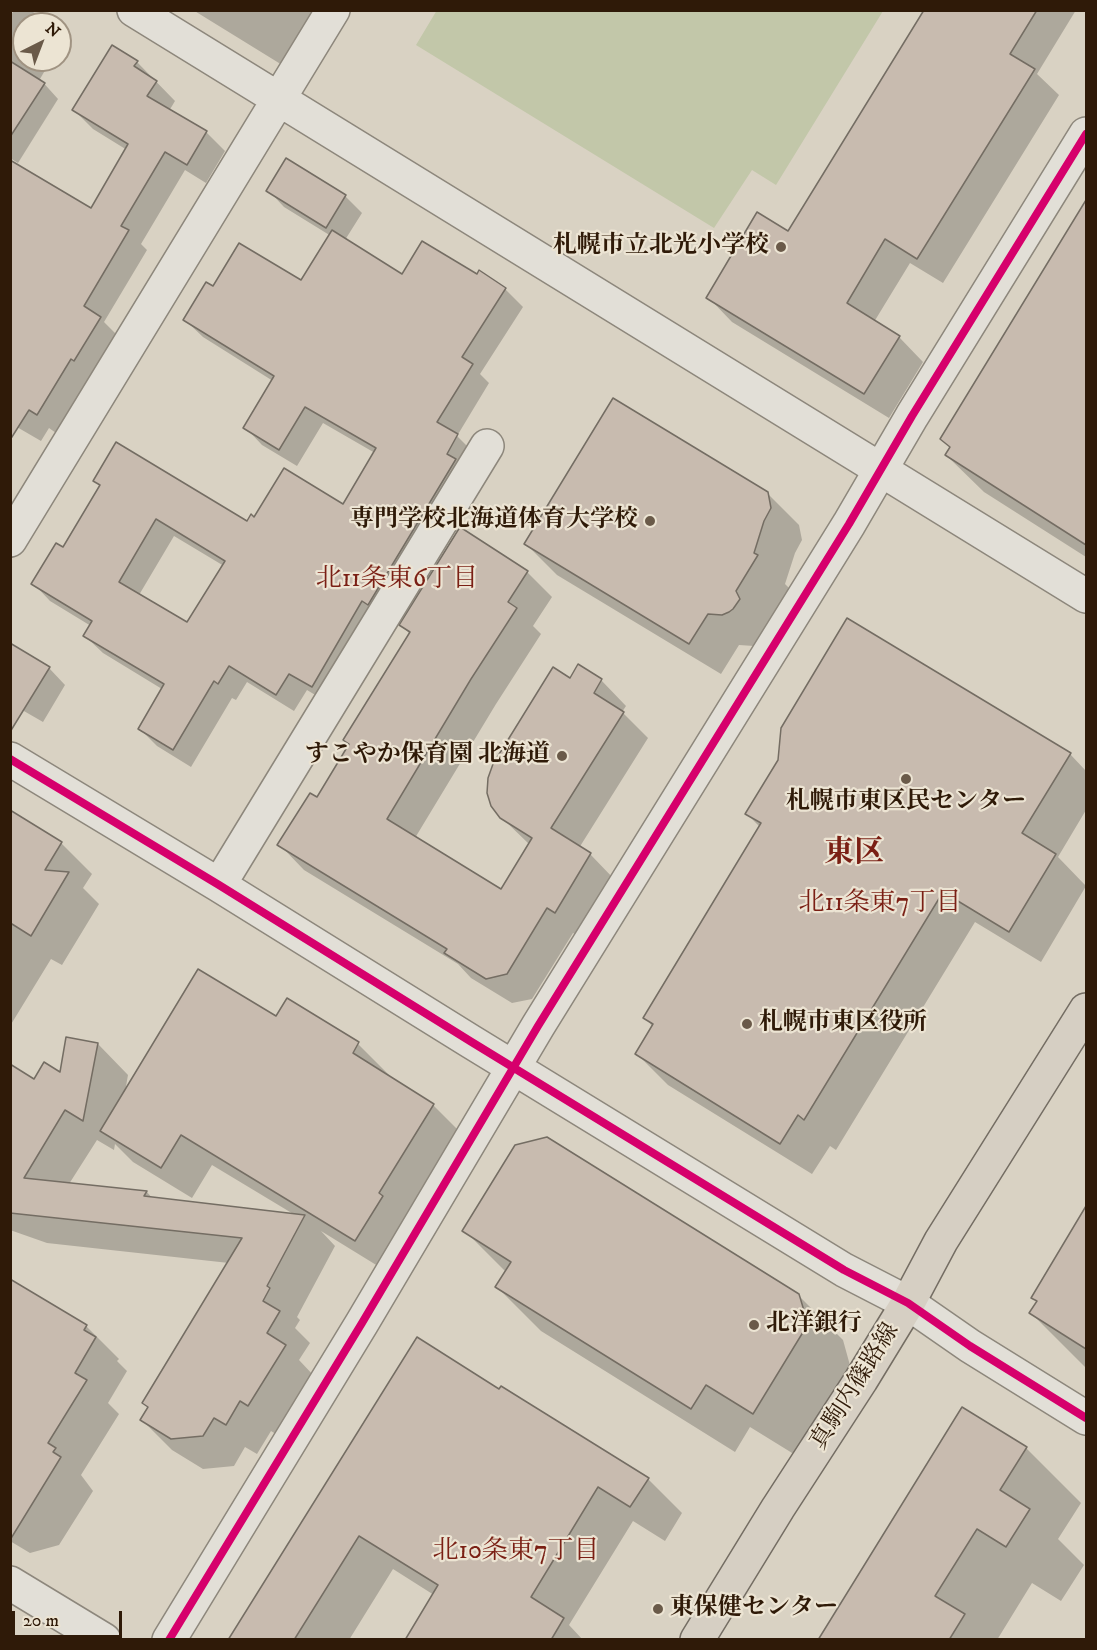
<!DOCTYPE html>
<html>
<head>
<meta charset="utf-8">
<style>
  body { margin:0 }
  #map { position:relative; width:1097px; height:1650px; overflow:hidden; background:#d9d2c3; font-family:"IM FELL DW Pica",serif }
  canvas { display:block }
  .frame { position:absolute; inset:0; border:12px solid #2f1a08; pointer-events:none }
  .north { position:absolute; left:12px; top:12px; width:60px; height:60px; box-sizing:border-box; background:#ece4d3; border:2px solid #a09382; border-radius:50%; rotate:42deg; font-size:16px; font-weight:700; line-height:24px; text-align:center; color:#2f1a08 }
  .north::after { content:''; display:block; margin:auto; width:21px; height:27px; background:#6a5a49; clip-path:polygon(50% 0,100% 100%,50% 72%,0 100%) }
  .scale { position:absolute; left:12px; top:1611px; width:110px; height:27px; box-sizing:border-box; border:3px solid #2f1a08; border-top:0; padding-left:8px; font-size:18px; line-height:21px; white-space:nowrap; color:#2f1a08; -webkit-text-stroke:4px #ece4d3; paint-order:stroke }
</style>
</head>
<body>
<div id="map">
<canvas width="1097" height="1650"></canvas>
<div class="frame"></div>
<div class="north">N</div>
<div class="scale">20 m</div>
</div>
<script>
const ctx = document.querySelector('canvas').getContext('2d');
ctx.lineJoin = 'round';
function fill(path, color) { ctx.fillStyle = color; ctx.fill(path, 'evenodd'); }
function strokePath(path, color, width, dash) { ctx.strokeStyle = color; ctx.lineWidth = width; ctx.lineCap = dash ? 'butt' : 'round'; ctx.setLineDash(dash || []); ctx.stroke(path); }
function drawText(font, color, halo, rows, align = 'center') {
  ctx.font = font + ' "IM FELL DW Pica","Noto Serif JP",serif'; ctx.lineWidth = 4.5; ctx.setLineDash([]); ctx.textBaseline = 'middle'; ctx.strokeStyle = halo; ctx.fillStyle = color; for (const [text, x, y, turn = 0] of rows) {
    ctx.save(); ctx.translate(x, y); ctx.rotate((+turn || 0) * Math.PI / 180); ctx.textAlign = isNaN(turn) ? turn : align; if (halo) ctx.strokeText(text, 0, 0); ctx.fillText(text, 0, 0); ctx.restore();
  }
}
fill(new Path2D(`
  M437 10H883V11L776 185 752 170 714 228 416 45Z`), '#c2c7a9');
fill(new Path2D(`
  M14 10H30L52 24H24V60H51L40 79 58 99 18 163 10 158V17Z
  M193 10H340L300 76Z
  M961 10H1076L1037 74 1059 95 943 283 910 263 874 322 899 337 923 362 889 418 732 322 708 297 789 233Z
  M60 32 65 37 60 45Z
  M137 62 175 101 169 111 206 132 225 151 206 183 185 170 141 244 147 250 104 322 119 337 94 379 90 376 56 433 49 428 41 441 10 423 91 210 127 150 93 129 74 110Z
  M268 190 345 196 362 213 345 240 403 276H477L505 289 523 307 480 374 489 383 457 436 474 453 330 704 307 690 294 711 247 682 236 700 232 698 191 767 157 746 140 729 162 689 103 653 85 636 91 626 50 601 33 583 64 549 100 486 95 480 247 523 255 519 343 506 375 453 323 423 297 466 262 445 245 427 273 381 203 337 185 320 214 288 301 282 331 236 284 207ZM174 536 224 566 188 625 139 595Z
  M1086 202V557L984 492 946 455 951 448 942 439Z
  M767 493 799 525 802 540 795 553 785 584 789 588 767 624 770 631 761 643 754 646 739 645 721 674 557 575 526 544Z
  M527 572 552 597 533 626 541 634 496 704 415 838 501 892 529 844 501 817 570 680H601L626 706 622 712 648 738 579 848 590 854 615 880 580 937 573 933 532 999 512 1003 471 978 458 964 304 870 279 844 317 799 350 745 344 740 410 634 401 625Z
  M49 668 65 685 43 722 10 703Z
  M1070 754 1086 771V810L1058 857 1086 886 1041 962 975 922 836 1150 830 1146 812 1174 668 1085 637 1054 653 1027 645 1018 760 827 747 814Z
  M10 811 61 843 92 874 83 888 99 904 62 965 51 959 10 1026Z
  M288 1000 358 1044 389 1075 388 1077 433 1105 464 1136 386 1271 321 1231 335 1246 297 1317 300 1320 295 1328 310 1343 299 1360 315 1377 279 1436 271 1431 257 1454 245 1447 234 1466 203 1469 172 1450 142 1420 149 1408 144 1403 229 1263 47 1243 10 1230V1066L35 1081 61 1074 98 1044 128 1075 125 1092 277 1018ZM97 1140 114 1150 115 1144 133 1162 192 1198 212 1165 295 1215 153 1199 147 1192 69 1184Z
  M1086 1210V1368L1031 1313 1038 1302 1033 1297Z
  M464 1230 798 1295 843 1340 851 1369 797 1456 750 1427 735 1452 541 1331 497 1287 506 1272Z
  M86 1326 119 1359 117 1361 127 1371 108 1403 119 1414 81 1475 93 1491 59 1545 30 1553 10 1541V1394Z
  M500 1391 648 1479 682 1513 665 1541 633 1521 569 1625 583 1640H407L434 1595 393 1569 349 1640H230Z
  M1026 1448 1081 1503 1058 1539 1084 1565 1061 1601 1032 1583 997 1640H820Z`), '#0003');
const building = new Path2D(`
  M924 10H1037L1010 54 1035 69 917 259 885 239 847 303 900 336 864 394 706 298 757 212 788 231Z
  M112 45 138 61 134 66 157 81 147 96 207 131 187 165 165 152 121 226 129 230 84 306 101 317 74 361 71 359 37 415 29 410 10 440V160L91 208 128 144 72 110Z
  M10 61 45 83 10 137Z
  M286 158 346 195 326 228 266 191Z
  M1086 200V545L945 455 950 447 940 439Z
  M332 230 402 274 422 241 477 274 479 270 506 288 462 357 473 364 437 422 458 434 447 454 456 459 368 605 362 601 312 687 289 674 276 695 229 666 218 684 214 681 173 750 138 729 164 684 83 636 92 621 31 584 56 543 63 547 100 485 93 481 116 442 247 521 251 514 254 517 284 468 343 504 376 448 305 407 279 450 243 428 274 376 183 320 206 282 213 286 239 243 301 280ZM156 519 225 561 187 622 119 582Z
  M613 398 768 492 771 508 764 521 754 553 758 555 736 591 740 599 733 609 729 612 722 615 708 614 689 644 524 544Z
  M460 527 528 571 508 602 517 608 471 679 387 819 501 889 532 838 500 818 491 806 487 793 488 778 493 764 553 667 570 678 578 664 602 679 594 693 624 712 551 828 591 853 555 913 547 908 507 974 486 979 444 953 447 949 277 845 310 793 317 797 349 744 343 740 410 632 399 625Z
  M847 618 1071 753 1022 833 1056 854 1009 932 943 892 804 1120 798 1115 780 1144 635 1054 653 1024 643 1018 761 823 745 814 778 760 781 728Z
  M10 643 50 667 10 732Z
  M10 810 62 842 45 870 69 872 31 936 12 924 10 927Z
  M198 969 276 1016 287 998 359 1042 353 1053 434 1104 379 1193 383 1196 355 1241 181 1135 161 1168 100 1131Z
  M66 1037 98 1043 83 1121 65 1110 24 1178 147 1191 144 1196 305 1215 267 1286 270 1288 263 1301 280 1311 267 1333 286 1345 248 1406 240 1401 226 1425 214 1418 203 1436 171 1439 140 1420 148 1407 142 1403 242 1238 10 1213V1064L34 1079 44 1062 60 1072Z
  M547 1137 799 1294 808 1324 753 1414 706 1385 691 1409 495 1287 511 1262 462 1231 515 1145Z
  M1086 1206V1349L1029 1313 1037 1301 1031 1298Z
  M10 1279 87 1325 84 1330 96 1337 75 1373 87 1380 48 1443 56 1448 53 1452 61 1457 10 1540Z
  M417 1337 499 1389 501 1386 649 1478 630 1507 598 1487 531 1597 564 1618 551 1640H405L438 1585 359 1536 294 1640H228Z
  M962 1407 1027 1447 1000 1490 1030 1509 1006 1547 977 1529 935 1596 965 1614 949 1640H818Z`);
fill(building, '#c8bbaf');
strokePath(building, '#746d63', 1.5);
const minor = new Path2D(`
  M134 10 1086 596
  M10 540 333 10
  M10 759 219 885 470 1041 844 1270 908 1303 970 1346 1086 1418
  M219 885 487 446
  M10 1583 104 1640
  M169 1640 362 1323 538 1026 849 524 912 416 1086 134`);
const primary = new Path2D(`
  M697 1640 778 1508 861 1380 908 1303 941 1241 1086 1010`);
strokePath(minor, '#8d877c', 36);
strokePath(primary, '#746d63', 36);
strokePath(minor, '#e2dfd7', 33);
strokePath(primary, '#d6cfc3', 33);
strokePath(new Path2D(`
  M10 759 219 885 470 1041 844 1270 908 1303 970 1346 1086 1418
  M169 1640 362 1323 538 1026 849 524 912 416 1086 134`), '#d6006c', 8);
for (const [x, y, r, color] of [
  [781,247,6,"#6a5a49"],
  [650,521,6,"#6a5a49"],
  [562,756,6,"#6a5a49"],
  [906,779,6,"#6a5a49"],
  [747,1024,6,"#6a5a49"],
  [754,1325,6,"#6a5a49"],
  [658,1609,6,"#6a5a49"]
]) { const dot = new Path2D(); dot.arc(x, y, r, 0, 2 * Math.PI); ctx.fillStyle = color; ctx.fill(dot); strokePath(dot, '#ece4d3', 2); }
drawText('bold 24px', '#2f1a08', '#ece4d3', [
  ["札幌市立北光小学校",769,247],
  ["専門学校北海道体育大学校",638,521],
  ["すこやか保育園 北海道",550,756],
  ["札幌市東区民センター",906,803,"center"],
  ["札幌市東区役所",759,1024,"left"],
  ["北洋銀行",766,1325,"left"],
  ["東保健センター",670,1609,"left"]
], 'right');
drawText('24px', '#2f1a08', '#ece4d3', [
  ["真駒内篠路線",856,1387,-58]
]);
drawText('26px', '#7a1f14', '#ece4d3', [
  ["北11条東6丁目",397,581],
  ["北11条東7丁目",880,905],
  ["北10条東7丁目",516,1553]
]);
drawText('bold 30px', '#7a1f14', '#ece4d3', [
  ["東区",854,855]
]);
</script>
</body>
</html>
